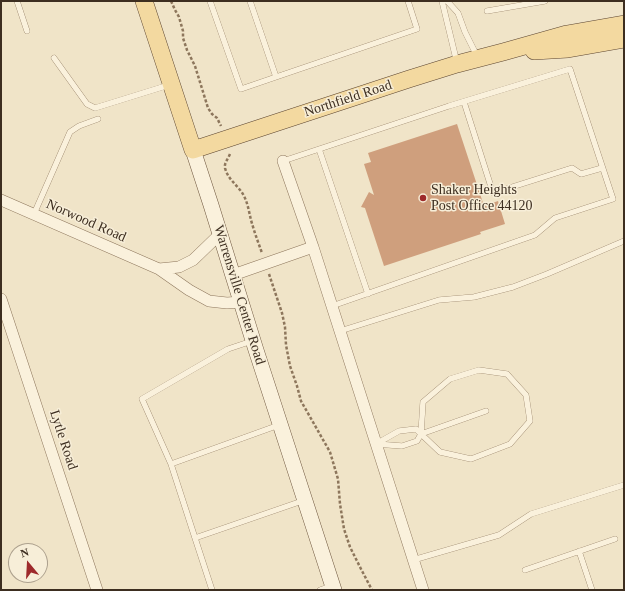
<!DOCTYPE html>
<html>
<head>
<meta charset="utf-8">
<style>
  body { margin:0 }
  #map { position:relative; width:625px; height:591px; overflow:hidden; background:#f0e4c8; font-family:"Times New Roman",serif }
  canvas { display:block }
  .frame { position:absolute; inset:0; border:2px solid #3d2e20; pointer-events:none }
  .north { position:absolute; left:8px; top:543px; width:40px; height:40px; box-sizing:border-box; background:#f7eed8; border:1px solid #ada18e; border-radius:50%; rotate:342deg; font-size:11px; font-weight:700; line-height:16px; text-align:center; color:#3d2e20 }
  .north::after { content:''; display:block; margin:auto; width:14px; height:18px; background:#9e2a2b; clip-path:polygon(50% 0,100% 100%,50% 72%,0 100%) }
</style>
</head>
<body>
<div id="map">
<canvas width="625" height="591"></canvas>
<div class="frame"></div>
<div class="north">N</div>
</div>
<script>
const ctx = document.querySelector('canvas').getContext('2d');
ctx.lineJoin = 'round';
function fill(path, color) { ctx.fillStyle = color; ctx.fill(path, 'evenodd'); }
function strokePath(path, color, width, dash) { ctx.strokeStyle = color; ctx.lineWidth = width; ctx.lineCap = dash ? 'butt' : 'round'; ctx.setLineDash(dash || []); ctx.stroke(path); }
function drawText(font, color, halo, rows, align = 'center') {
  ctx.font = font + ' "Times New Roman",serif'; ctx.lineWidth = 3; ctx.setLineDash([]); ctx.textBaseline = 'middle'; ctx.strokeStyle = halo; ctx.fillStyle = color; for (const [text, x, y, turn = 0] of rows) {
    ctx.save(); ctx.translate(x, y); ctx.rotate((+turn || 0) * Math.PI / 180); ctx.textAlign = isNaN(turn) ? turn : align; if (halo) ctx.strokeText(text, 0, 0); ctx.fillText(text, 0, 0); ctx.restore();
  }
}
fill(new Path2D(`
  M457 124 484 206 498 201 505 224 480 232 481 234 384 266 365 208 361 207 369 192 374 195 364 164 371 162 368 153Z`), '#cf9f7d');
const lane = new Path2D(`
  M17 1 27 31
  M210 1 241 89 276 77
  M250 1 276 77 417 29 408 1
  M442 1 457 63
  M447 1 458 13 465 32 477 56
  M487 11 545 1
  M54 58 87 104 95 108 169 85
  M464 102 493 193 572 168 581 174 602 168
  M319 149 368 294
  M283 161 449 106 570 69 613 199 555 218 535 235 332 306
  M34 214 70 132 79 126 98 119
  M340 331 439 300 474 297 513 287 547 274 624 241
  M479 370 507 374 526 395 530 421 510 444 471 459 440 452 421 434 423 402 450 379Z
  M279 425 171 464 195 538 305 500
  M416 429 421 434 417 441 402 446 376 444 399 431Z
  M421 434 486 411
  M171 464 142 399 228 349 252 341
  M195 538 212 590
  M579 551 592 590
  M413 560 499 535 531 514 624 485
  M525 570 615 539
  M320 590 331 586`);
const street = new Path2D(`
  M283 161 313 247 423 590
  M1 200 159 269 189 290 209 301 227 303 241 302
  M159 269 179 267 193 260 220 234
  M233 275 313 247
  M1 299 97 590`);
const secondary = new Path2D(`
  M193 150 211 205 256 350 334 590`);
const primary = new Path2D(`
  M144 1 193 150 409 79 457 64 503 52 567 34 624 24
  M534 51 568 49 624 39`);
strokePath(lane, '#8d765c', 6);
strokePath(street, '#8d765c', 12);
strokePath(secondary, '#6f573f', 16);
strokePath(primary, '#5b4430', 18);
strokePath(new Path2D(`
  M171 1 175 10 179 17 183 31V38L187 50 195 66 208 108 212 114 217 118 221 126
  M230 154C228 159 224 163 225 168 228 180 239 186 244 196 248 204 249 212 251 220 254 231 258 242 262 253
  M269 274 282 313 285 327 286 345 290 366 297 386 301 401 330 452 338 479 340 504 344 529 350 547 361 569 372 590`), '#8d765c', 2.5, [3, 2]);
strokePath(lane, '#faf1dc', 5.5);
strokePath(street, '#faf1dc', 11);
strokePath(secondary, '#faf1dc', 15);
strokePath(primary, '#f3d9a0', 17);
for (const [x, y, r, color] of [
  [423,198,4,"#9e2a2b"]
]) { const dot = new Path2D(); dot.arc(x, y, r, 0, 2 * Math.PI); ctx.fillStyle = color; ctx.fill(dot); strokePath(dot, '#f7eed8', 1.5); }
drawText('14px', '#3d2e20', '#f7eed8', [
  ["Northfield Road",348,99,-18],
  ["Norwood Road",86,221,24],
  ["Warrensville Center Road",239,295,73],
  ["Lytle Road",63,440,72]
]);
drawText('14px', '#3d2e20', '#f7eed8', [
  ["Shaker Heights",431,190],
  ["Post Office 44120",431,206]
], 'left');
</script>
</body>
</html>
